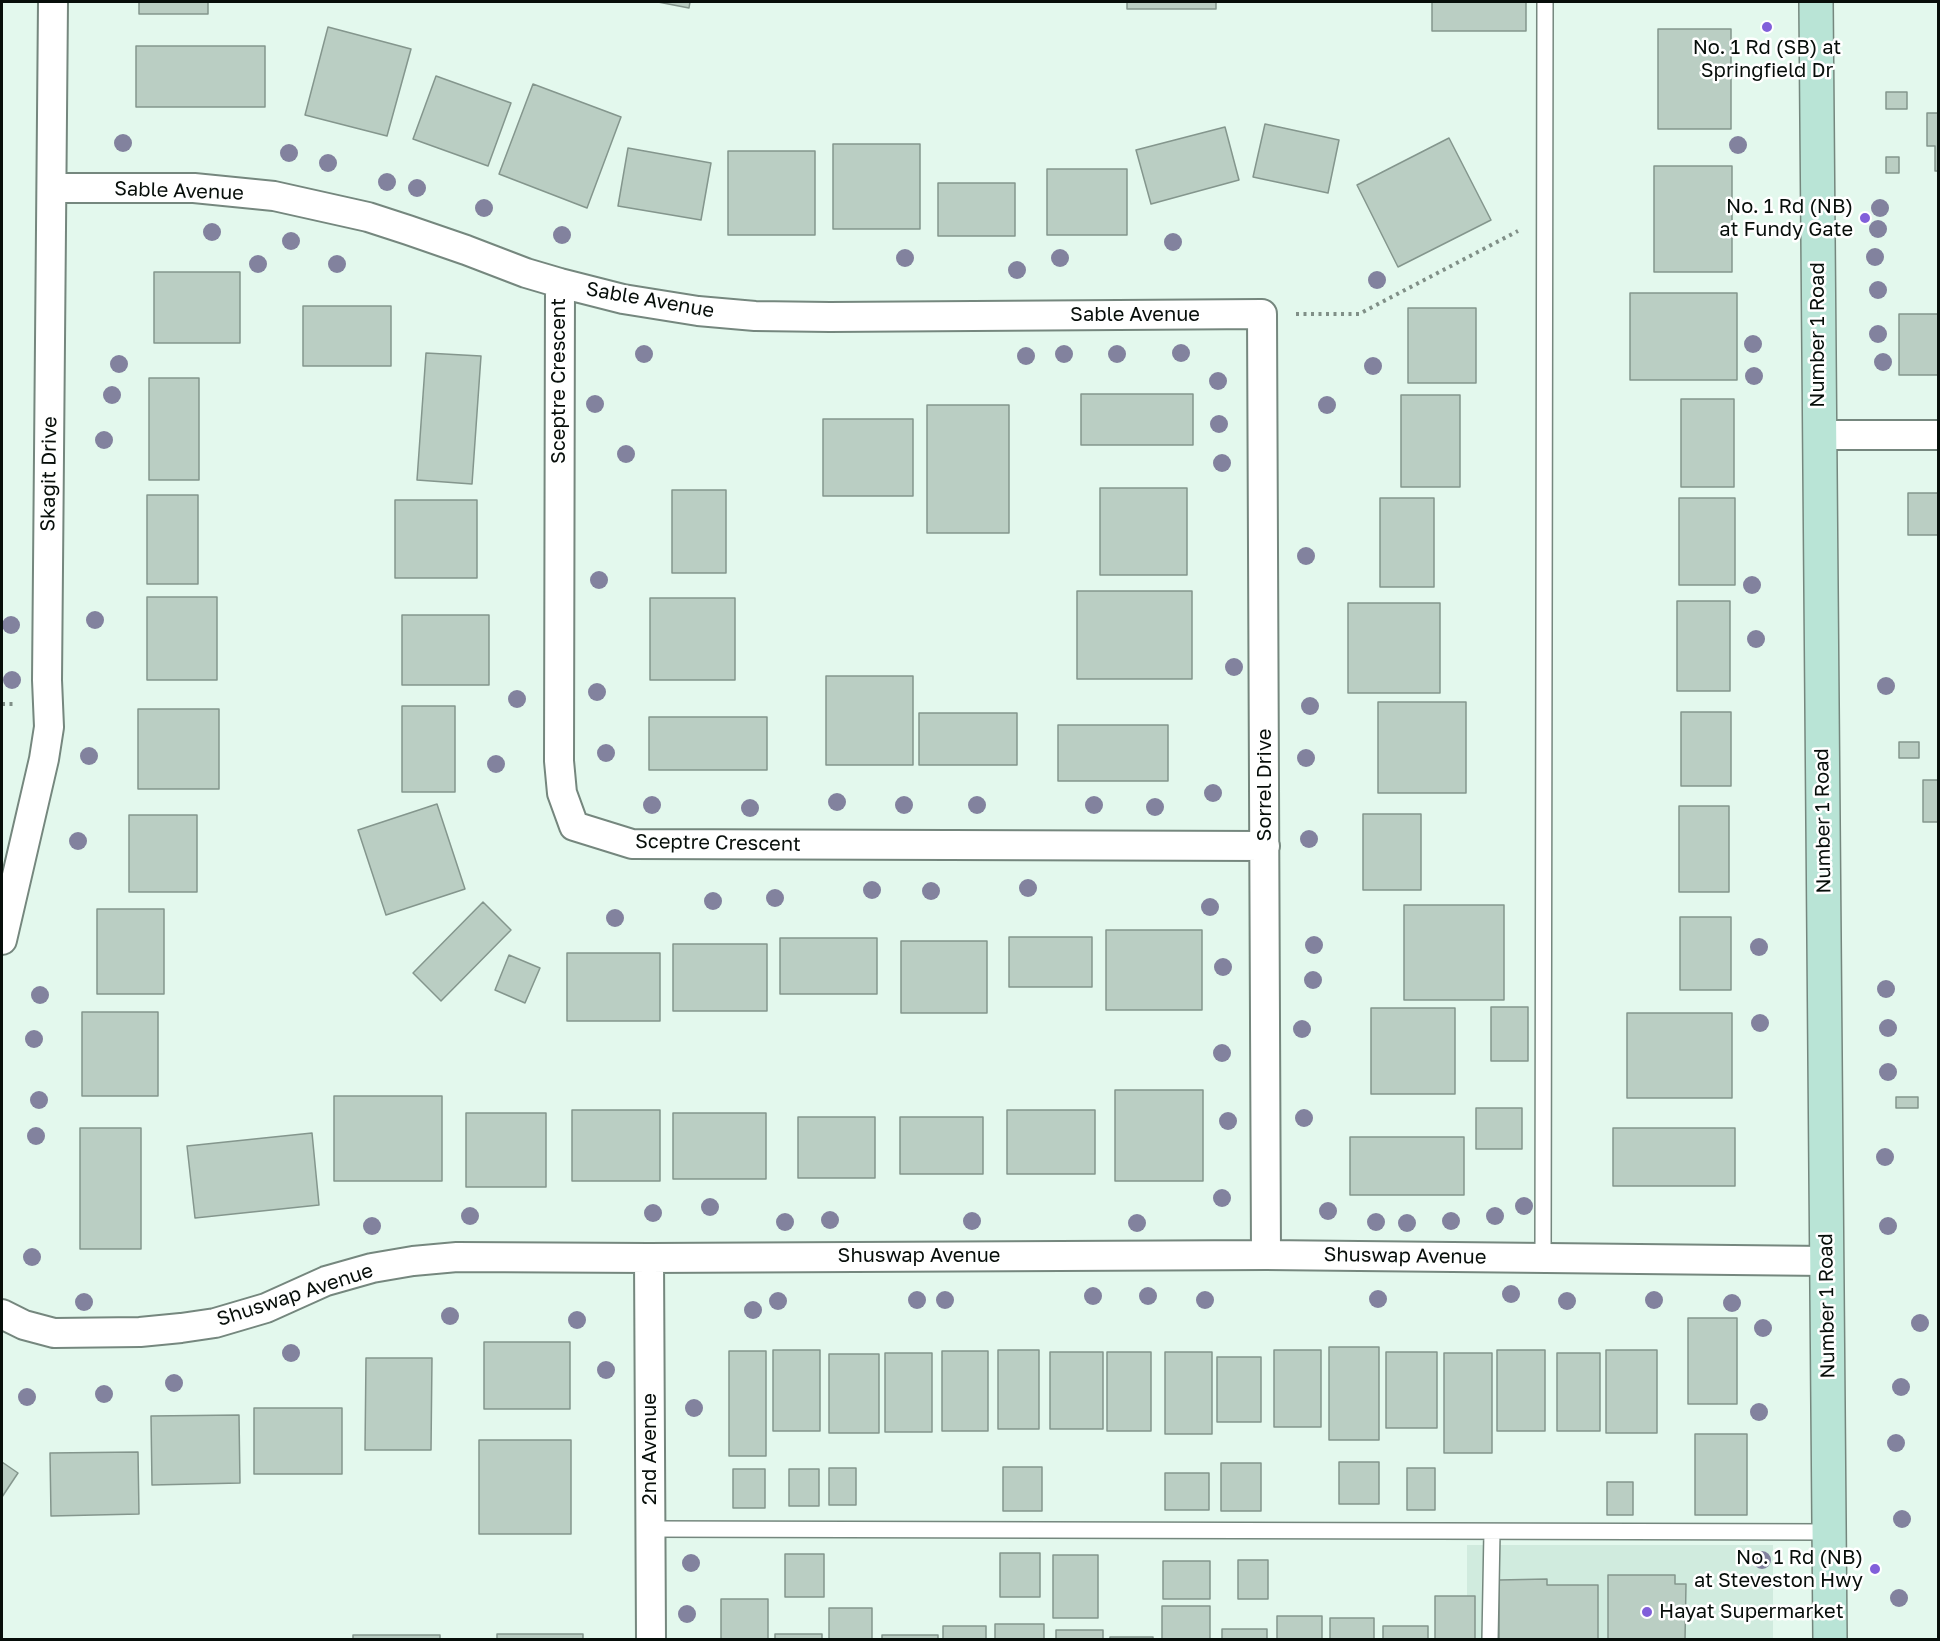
<!DOCTYPE html>
<html>
<head>
<meta charset="utf-8">
<style>
  body { margin:0 }
  #map { position:relative; width:1940px; height:1641px; overflow:hidden; background:#e3f8ed; font-family:"Golos Text",sans-serif }
  canvas { display:block }
  .frame { position:absolute; inset:0; border:3px solid #070e0a; pointer-events:none }
</style>
</head>
<body>
<div id="map">
<canvas width="1940" height="1641"></canvas>
<div class="frame"></div>
</div>
<script>
const ctx = document.querySelector('canvas').getContext('2d');
ctx.lineJoin = 'round';
function fill(path, color) { ctx.fillStyle = color; ctx.fill(path, 'evenodd'); }
function strokePath(path, color, width, dash) { ctx.strokeStyle = color; ctx.lineWidth = width; ctx.lineCap = dash ? 'butt' : 'round'; ctx.setLineDash(dash || []); ctx.stroke(path); }
function drawText(font, color, halo, rows, align = 'center') {
  ctx.font = font + ' "Golos Text",sans-serif'; ctx.lineWidth = 5; ctx.setLineDash([]); ctx.textBaseline = 'middle'; ctx.strokeStyle = halo; ctx.fillStyle = color; for (const [text, x, y, turn = 0] of rows) {
    ctx.save(); ctx.translate(x, y); ctx.rotate((+turn || 0) * Math.PI / 180); ctx.textAlign = isNaN(turn) ? turn : align; if (halo) ctx.strokeText(text, 0, 0); ctx.fillText(text, 0, 0); ctx.restore();
  }
}
fill(new Path2D(`
  M1467 1545H1773V1639L1467 1640Z`), '#d0ebde');
const building = new Path2D(`
  M139 2H208V14H139Z
  M658 2H690L689 8Z
  M1127 2H1216V9H1127Z
  M1432 2H1526V31H1432Z
  M328 27 411 49 387 136 305 115Z
  M1658 29H1731V129H1658Z
  M136 46H265V107H136Z
  M436 76 511 103 488 166 413 139Z
  M533 84 621 117 587 208 499 174Z
  M1886 92H1907V109H1886Z
  M1927 113H1938V171H1935V146H1927Z
  M1265 124 1339 140 1328 193 1253 177Z
  M1225 127 1239 180 1151 204 1136 150Z
  M1449 138 1491 220 1398 267 1357 185Z
  M833 144H920V229H833Z
  M628 148 711 163 701 220 618 206Z
  M728 151H815V235H728Z
  M1886 157H1899V173H1886Z
  M1654 166H1732V272H1654Z
  M1047 169H1127V235H1047Z
  M938 183H1015V236H938Z
  M154 272H240V343H154Z
  M1630 293H1737V380H1630Z
  M303 306H391V366H303Z
  M1408 308H1476V383H1408Z
  M1899 314H1938V375H1899Z
  M426 353 481 356 472 484 417 480Z
  M149 378H199V480H149Z
  M1081 394H1193V445H1081Z
  M1401 395H1460V487H1401Z
  M1681 399H1734V487H1681Z
  M927 405H1009V533H927Z
  M823 419H913V496H823Z
  M1100 488H1187V575H1100Z
  M672 490H726V573H672Z
  M1908 493H1938V535H1908Z
  M147 495H198V584H147Z
  M1380 498H1434V587H1380Z
  M1679 498H1735V585H1679Z
  M395 500H477V578H395Z
  M1077 591H1192V679H1077Z
  M147 597H217V680H147Z
  M650 598H735V680H650Z
  M1677 601H1730V691H1677Z
  M1348 603H1440V693H1348Z
  M402 615H489V685H402Z
  M826 676H913V765H826Z
  M1378 702H1466V793H1378Z
  M402 706H455V792H402Z
  M138 709H219V789H138Z
  M1681 712H1731V786H1681Z
  M919 713H1017V765H919Z
  M649 717H767V770H649Z
  M1058 725H1168V781H1058Z
  M1899 742H1919V758H1899Z
  M1923 780H1938V822H1923Z
  M437 804 465 889 386 915 358 830Z
  M1679 806H1729V892H1679Z
  M1363 814H1421V890H1363Z
  M129 815H197V892H129Z
  M483 902 511 930 441 1001 413 973Z
  M1404 905H1504V1000H1404Z
  M97 909H164V994H97Z
  M1680 917H1731V990H1680Z
  M1106 930H1202V1010H1106Z
  M1009 937H1092V987H1009Z
  M780 938H877V994H780Z
  M901 941H987V1013H901Z
  M673 944H767V1011H673Z
  M567 953H660V1021H567Z
  M509 955 540 968 525 1003 495 990Z
  M1491 1007H1528V1061H1491Z
  M1371 1008H1455V1094H1371Z
  M82 1012H158V1096H82Z
  M1627 1013H1732V1098H1627Z
  M1115 1090H1203V1181H1115Z
  M334 1096H442V1181H334Z
  M1896 1097H1918V1108H1896Z
  M1476 1108H1522V1149H1476Z
  M572 1110H660V1181H572Z
  M1007 1110H1095V1174H1007Z
  M466 1113H546V1187H466Z
  M673 1113H766V1179H673Z
  M798 1117H875V1178H798Z
  M900 1117H983V1174H900Z
  M80 1128H141V1249H80Z
  M1613 1128H1735V1186H1613Z
  M312 1133 319 1205 195 1218 187 1146Z
  M1350 1137H1464V1195H1350Z
  M1688 1318H1737V1404H1688Z
  M484 1342H570V1409H484Z
  M1329 1347H1379V1440H1329Z
  M773 1350H820V1431H773Z
  M998 1350H1039V1429H998Z
  M1274 1350H1321V1427H1274Z
  M1497 1350H1545V1431H1497Z
  M1606 1350H1657V1433H1606Z
  M729 1351H766V1456H729Z
  M942 1351H988V1431H942Z
  M1050 1352H1103V1429H1050Z
  M1107 1352H1151V1431H1107Z
  M1165 1352H1212V1434H1165Z
  M1386 1352H1437V1428H1386Z
  M885 1353H932V1432H885Z
  M1444 1353H1492V1453H1444Z
  M1557 1353H1600V1431H1557Z
  M829 1354H879V1433H829Z
  M1217 1357H1261V1422H1217Z
  M366 1358H432L431 1450H365Z
  M254 1408H342V1474H254Z
  M239 1415 240 1483 152 1485 151 1416Z
  M1695 1434H1747V1515H1695Z
  M479 1440H571V1534H479Z
  M138 1452 139 1514 51 1516 50 1453Z
  M2 1462 18 1473 2 1497Z
  M1339 1462H1379V1504H1339Z
  M1221 1463H1261V1511H1221Z
  M1003 1467H1042V1511H1003Z
  M829 1468H856V1505H829Z
  M1407 1468H1435V1510H1407Z
  M733 1469H765V1508H733Z
  M789 1469H819V1506H789Z
  M1165 1473H1209V1510H1165Z
  M1607 1482H1633V1515H1607Z
  M1000 1553H1040V1597H1000Z
  M785 1554H824V1597H785Z
  M1053 1555H1098V1618H1053Z
  M1238 1560H1268V1599H1238Z
  M1163 1561H1210V1599H1163Z
  M1608 1575H1675V1584H1686L1685 1640H1608Z
  M1547 1579V1585H1598V1640H1499V1580Z
  M1435 1596H1475V1640H1435Z
  M721 1599H768V1640H721Z
  M1162 1606H1210V1640H1162Z
  M829 1608H872V1640H829Z
  M1277 1616H1322V1640H1277Z
  M1330 1618H1374V1640H1330Z
  M995 1624H1044V1640H995Z
  M943 1626H986V1640H943Z
  M1383 1626H1428V1640H1383Z
  M1222 1629H1267V1640H1222Z
  M1056 1630H1103V1640H1056Z
  M497 1634H583V1640H497Z
  M775 1634H822V1640H775Z
  M353 1635H440V1640H353Z
  M882 1635H938V1640H882Z
  M1110 1637H1153V1640H1110Z`);
fill(building, '#bacec3');
strokePath(building, '#84968d', 1.5);
const service = new Path2D(`
  M1543 1258 1545 2
  M650 1529 1829 1532
  M1490 1640 1492 1532`);
const minor = new Path2D(`
  M52 188H194L274 196 368 217 408 230 466 250 526 273 560 283 623 299 698 311 755 316 830 317 1262 314 1266 1255
  M560 283 559 761 562 793 574 826 632 844 1265 846
  M1819 435H1938
  M2 940 44 759 49 727 47 680 53 2
  M649 1258 651 1640
  M2 1314 24 1325 54 1333 140 1332 181 1328 215 1323 266 1308 326 1281 372 1268 413 1261 457 1257 649 1258 1266 1255 1826 1261`);
const secondary = new Path2D(`
  M1816 2 1830 1640`);
strokePath(service, '#75877e', 18);
strokePath(minor, '#75877e', 32);
strokePath(secondary, '#75877e', 36);
strokePath(new Path2D(`
  M1296 314H1359L1518 231
  M2 704H16`), '#808f87', 4, [3, 4.5]);
strokePath(service, '#fff', 15);
strokePath(minor, '#fff', 28);
strokePath(secondary, '#b9e4d6', 33);
ctx.fillStyle = '#82829e';
for (const [x, y] of [
  [123,143],
  [1738,145],
  [289,153],
  [328,163],
  [387,182],
  [417,188],
  [484,208],
  [1880,208],
  [1878,229],
  [212,232],
  [562,235],
  [291,241],
  [1173,242],
  [1875,257],
  [905,258],
  [1060,258],
  [258,264],
  [337,264],
  [1017,270],
  [1377,280],
  [1878,290],
  [1878,334],
  [1753,344],
  [1181,353],
  [644,354],
  [1064,354],
  [1117,354],
  [1026,356],
  [1883,362],
  [119,364],
  [1373,366],
  [1754,376],
  [1218,381],
  [112,395],
  [595,404],
  [1327,405],
  [1219,424],
  [104,440],
  [626,454],
  [1222,463],
  [1306,556],
  [599,580],
  [1752,585],
  [95,620],
  [11,625],
  [1756,639],
  [1234,667],
  [12,680],
  [1886,686],
  [597,692],
  [517,699],
  [1310,706],
  [606,753],
  [89,756],
  [1306,758],
  [496,764],
  [1213,793],
  [837,802],
  [652,805],
  [904,805],
  [977,805],
  [1094,805],
  [1155,807],
  [750,808],
  [1309,839],
  [78,841],
  [1028,888],
  [872,890],
  [931,891],
  [775,898],
  [713,901],
  [1210,907],
  [615,918],
  [1314,945],
  [1759,947],
  [1223,967],
  [1313,980],
  [1886,989],
  [40,995],
  [1760,1023],
  [1888,1028],
  [1302,1029],
  [34,1039],
  [1222,1053],
  [1888,1072],
  [39,1100],
  [1304,1118],
  [1228,1121],
  [36,1136],
  [1885,1157],
  [1222,1198],
  [1524,1206],
  [710,1207],
  [1328,1211],
  [653,1213],
  [470,1216],
  [1495,1216],
  [830,1220],
  [972,1221],
  [1451,1221],
  [785,1222],
  [1376,1222],
  [1137,1223],
  [1407,1223],
  [372,1226],
  [1888,1226],
  [32,1257],
  [1511,1294],
  [1093,1296],
  [1148,1296],
  [1378,1299],
  [917,1300],
  [945,1300],
  [1205,1300],
  [1654,1300],
  [778,1301],
  [1567,1301],
  [84,1302],
  [1732,1303],
  [753,1310],
  [450,1316],
  [577,1320],
  [1920,1323],
  [1763,1328],
  [291,1353],
  [606,1370],
  [174,1383],
  [1901,1387],
  [104,1394],
  [27,1397],
  [694,1408],
  [1759,1412],
  [1896,1443],
  [1902,1519],
  [1762,1560],
  [691,1563],
  [1899,1598],
  [687,1614]
]) { ctx.beginPath(); ctx.arc(x, y, 9, 0, 2 * Math.PI); ctx.fill(); }
for (const [x, y, r, color] of [
  [1767,27,6,"#815fda"],
  [1865,218,6,"#815fda"],
  [1875,1569,6,"#815fda"],
  [1647,1612,6,"#815fda"]
]) { const dot = new Path2D(); dot.arc(x, y, r, 0, 2 * Math.PI); ctx.fillStyle = color; ctx.fill(dot); strokePath(dot, '#fff', 2); }
drawText('20px', '#070e0a', '#fff', [
  ["No. 1 Rd (SB) at",1767,48,"center"],
  ["Springfield Dr",1767,71,"center"],
  ["No. 1 Rd (NB)",1853,207],
  ["at Fundy Gate",1853,230],
  ["No. 1 Rd (NB)",1863,1558],
  ["at Steveston Hwy",1863,1581],
  ["Hayat Supermarket",1659,1612,"left"]
], 'right');
drawText('20px', '#070e0a', '#fff', [
  ["Sable Avenue",179,191,2],
  ["Sable Avenue",650,300,10],
  ["Sable Avenue",1135,315],
  ["Number 1 Road",1818,335,-90],
  ["Sceptre Crescent",559,381,-90],
  ["Skagit Drive",49,474,-89],
  ["Sorrel Drive",1265,785,-90],
  ["Number 1 Road",1823,821,-91],
  ["Sceptre Crescent",718,843,1],
  ["Shuswap Avenue",919,1256],
  ["Shuswap Avenue",1405,1256,1],
  ["Shuswap Avenue",295,1295,-18],
  ["Number 1 Road",1827,1306,-91],
  ["2nd Avenue",650,1449,-90]
]);
</script>
</body>
</html>
